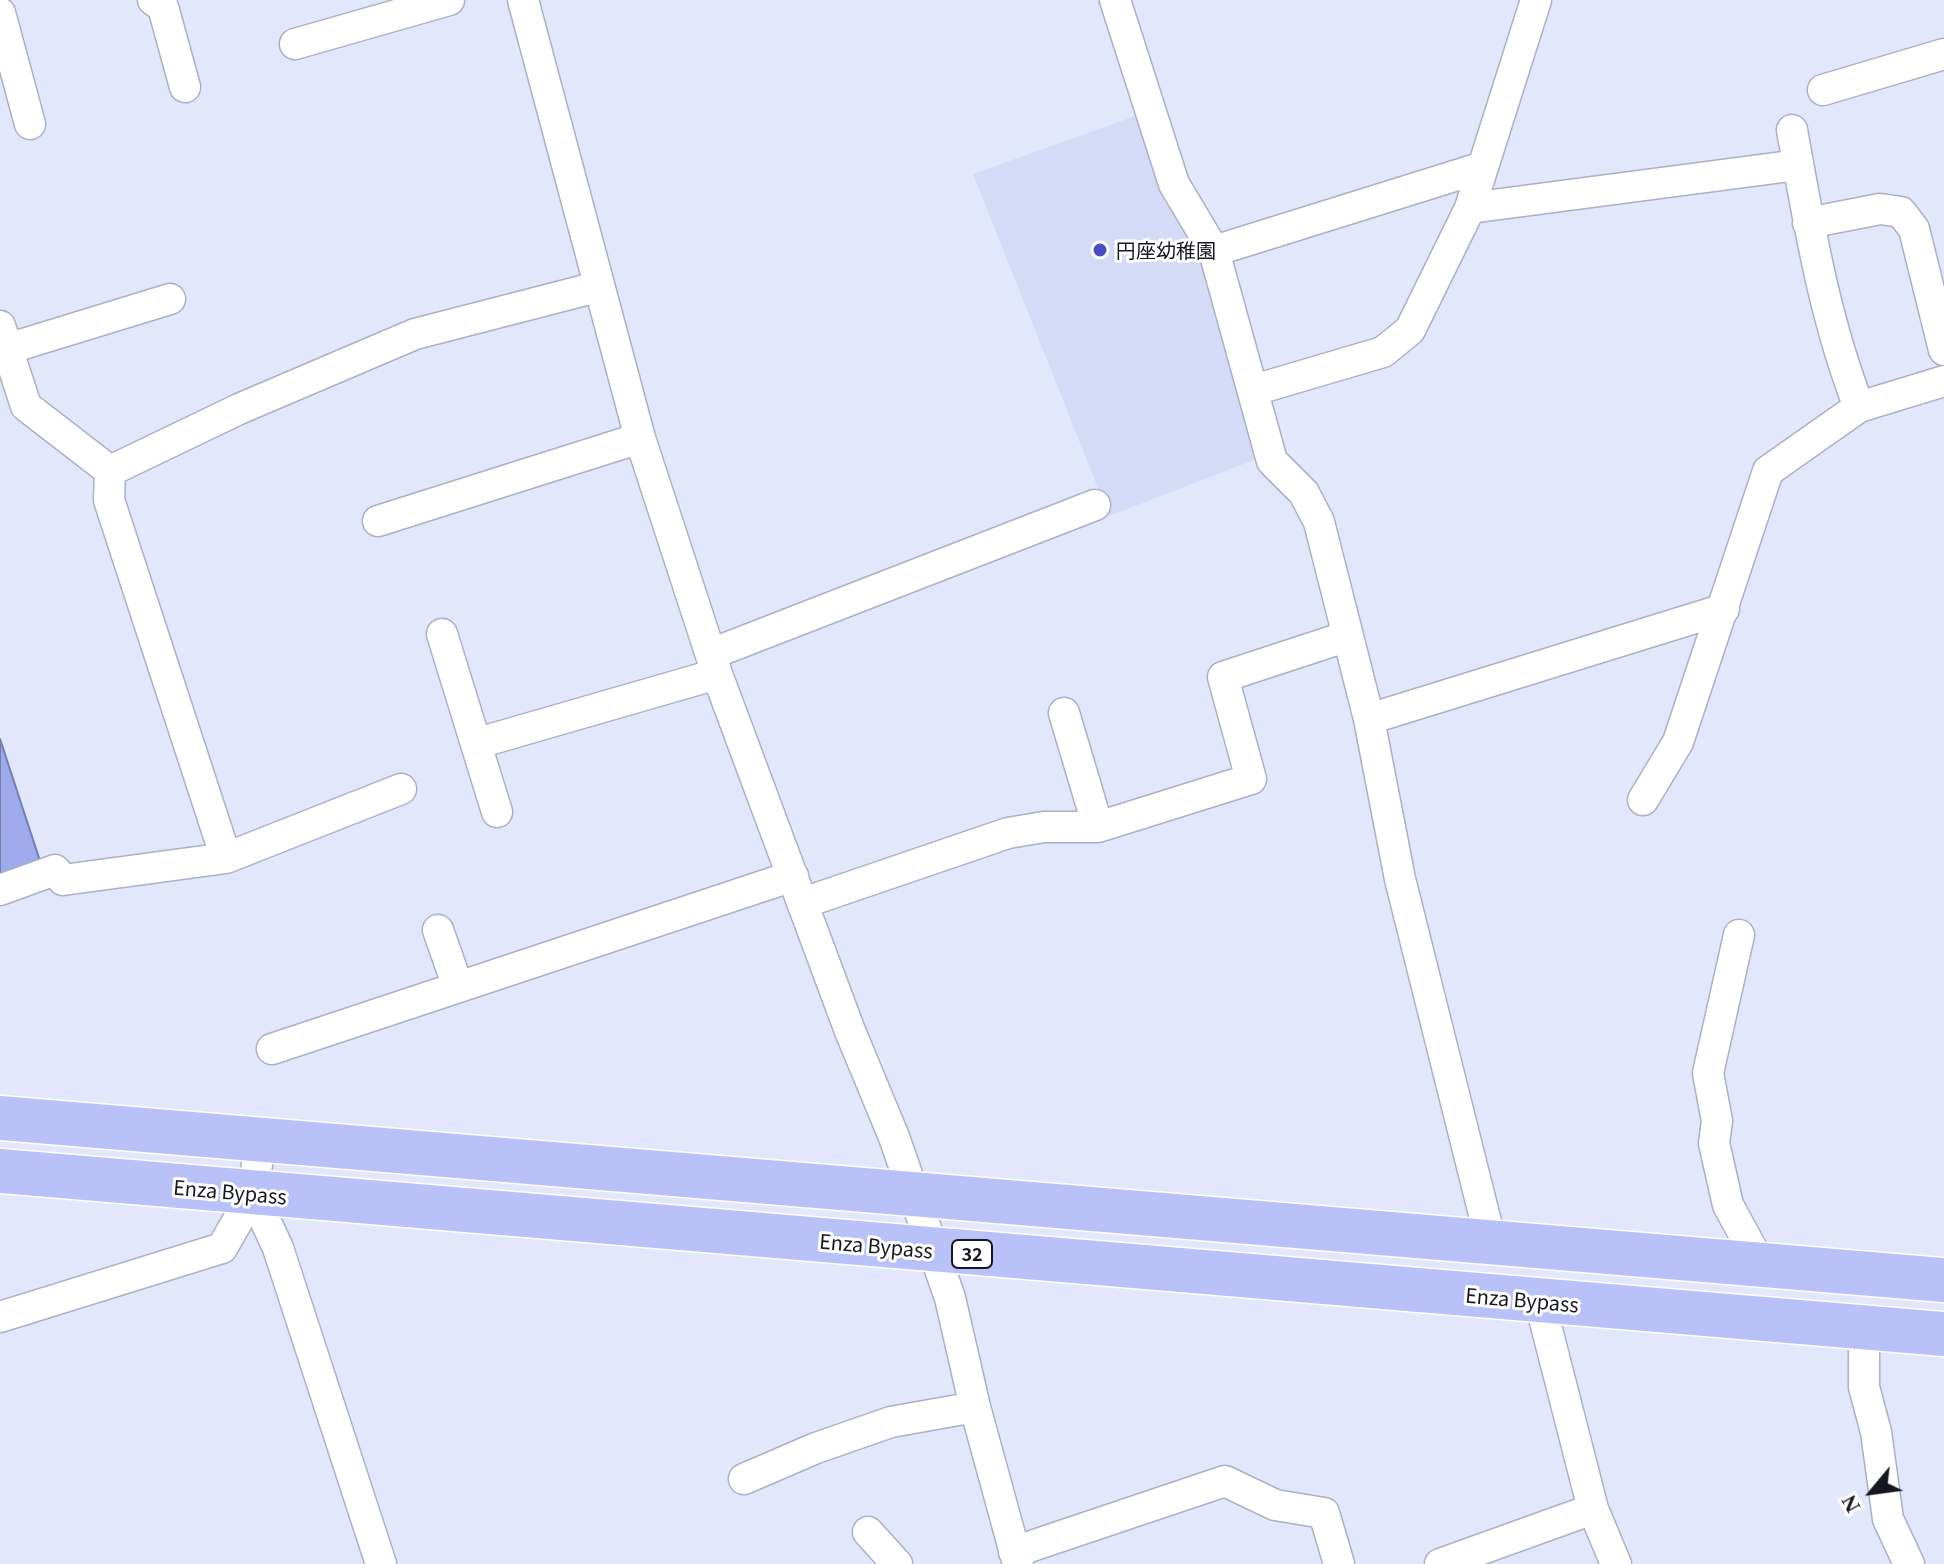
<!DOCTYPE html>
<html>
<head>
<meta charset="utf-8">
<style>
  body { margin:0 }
  #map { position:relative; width:1944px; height:1564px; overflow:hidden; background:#e2e7fc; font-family:Georgia,serif }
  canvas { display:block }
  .north { position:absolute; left:1832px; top:1452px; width:80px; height:80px; -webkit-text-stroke:6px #fff; paint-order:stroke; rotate:241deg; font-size:22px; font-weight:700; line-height:32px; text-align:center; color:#16181f }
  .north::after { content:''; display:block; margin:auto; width:28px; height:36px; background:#16181f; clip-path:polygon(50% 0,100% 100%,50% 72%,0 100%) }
</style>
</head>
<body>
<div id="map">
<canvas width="1944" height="1564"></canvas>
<div class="north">N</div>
</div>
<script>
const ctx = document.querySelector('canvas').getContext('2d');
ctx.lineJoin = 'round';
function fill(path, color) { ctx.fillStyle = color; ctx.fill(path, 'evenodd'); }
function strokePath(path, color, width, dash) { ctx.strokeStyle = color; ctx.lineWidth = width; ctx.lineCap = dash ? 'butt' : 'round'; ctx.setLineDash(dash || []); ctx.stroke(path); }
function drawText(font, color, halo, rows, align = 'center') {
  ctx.font = font + ' Georgia,"Noto Sans JP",serif'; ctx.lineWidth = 6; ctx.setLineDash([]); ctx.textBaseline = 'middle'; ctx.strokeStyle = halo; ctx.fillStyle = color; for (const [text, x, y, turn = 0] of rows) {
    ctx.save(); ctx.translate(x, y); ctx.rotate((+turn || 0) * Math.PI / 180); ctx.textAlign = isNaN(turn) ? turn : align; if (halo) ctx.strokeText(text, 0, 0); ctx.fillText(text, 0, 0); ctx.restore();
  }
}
fill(new Path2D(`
  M1141 114 1169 207 1207 256 1259 458 1109 516 973 174Z`), '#d5dbf7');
const water = new Path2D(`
  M0 739 41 864 0 879Z`);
fill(water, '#9daaec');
strokePath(water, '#747eae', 2);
const minor = new Path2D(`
  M153 0 163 7 185 87
  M523 0 640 438 717 674 850 1031 894 1137 950 1298 975 1407 1018 1564
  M1115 0 1174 184 1214 251 1272 461 1304 493 1319 522 1369 719 1400 879 1491 1242
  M0 13 30 124
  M295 44 449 0
  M1823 90 1944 54
  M1792 130C1809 224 1824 317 1859 407
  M1470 208 1798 165
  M1808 223 1880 209 1901 212 1914 229 1944 350
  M1214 251 1483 167
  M0 326 26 406 110 471 109 500 226 858
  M7 349 170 299
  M1254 390 1383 352 1410 330 1470 208 1536 0
  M110 471 239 409 415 334 597 287
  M378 521 640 438
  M442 634 497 812
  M711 654 1095 505
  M1064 713 1098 827
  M1369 719 1724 609
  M478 743 717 674
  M1643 800 1678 742 1768 471 1859 407 1944 381
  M0 890 55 870 63 880 226 858 401 789
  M803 903 1008 833 1044 827H1098L1251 779 1223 677 1348 636
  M438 930 458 987
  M1739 935 1708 1073 1717 1121 1714 1143 1728 1205 1760 1264
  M272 1049 793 876
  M260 1142 253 1194 278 1248 381 1564
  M1540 1302 1593 1509 1616 1564
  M0 1317 222 1248 253 1194
  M1864 1328V1387L1876 1432 1888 1519 1909 1564
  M744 1479 816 1448 891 1422 975 1407
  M868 1532 897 1564
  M1014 1552 1225 1481 1275 1505 1324 1513 1339 1564
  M1440 1564 1593 1509`);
const trunk = new Path2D(`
  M0 1118 1944 1280
  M0 1171 1944 1334`);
strokePath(minor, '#abb0c4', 33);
strokePath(trunk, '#fff', 47);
strokePath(minor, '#fff', 30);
strokePath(trunk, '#b8c2f8', 44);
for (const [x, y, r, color] of [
  [1100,250,8,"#484dc3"]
]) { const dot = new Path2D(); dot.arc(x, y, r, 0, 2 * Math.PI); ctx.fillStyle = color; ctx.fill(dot); strokePath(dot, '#fff', 3); }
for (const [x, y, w] of [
  [972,1254,40]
]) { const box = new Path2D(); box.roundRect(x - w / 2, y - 14, w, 28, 6); ctx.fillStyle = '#fff'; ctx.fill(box); strokePath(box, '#16181f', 2); }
drawText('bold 18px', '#16181f', null, [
  ["32",972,1254]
]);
drawText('20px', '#16181f', '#fff', [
  ["円座幼稚園",1116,250]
], 'left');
drawText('20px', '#16181f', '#fff', [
  ["Enza Bypass",230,1192,5],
  ["Enza Bypass",876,1246,5],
  ["Enza Bypass",1522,1300,5]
]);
</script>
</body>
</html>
